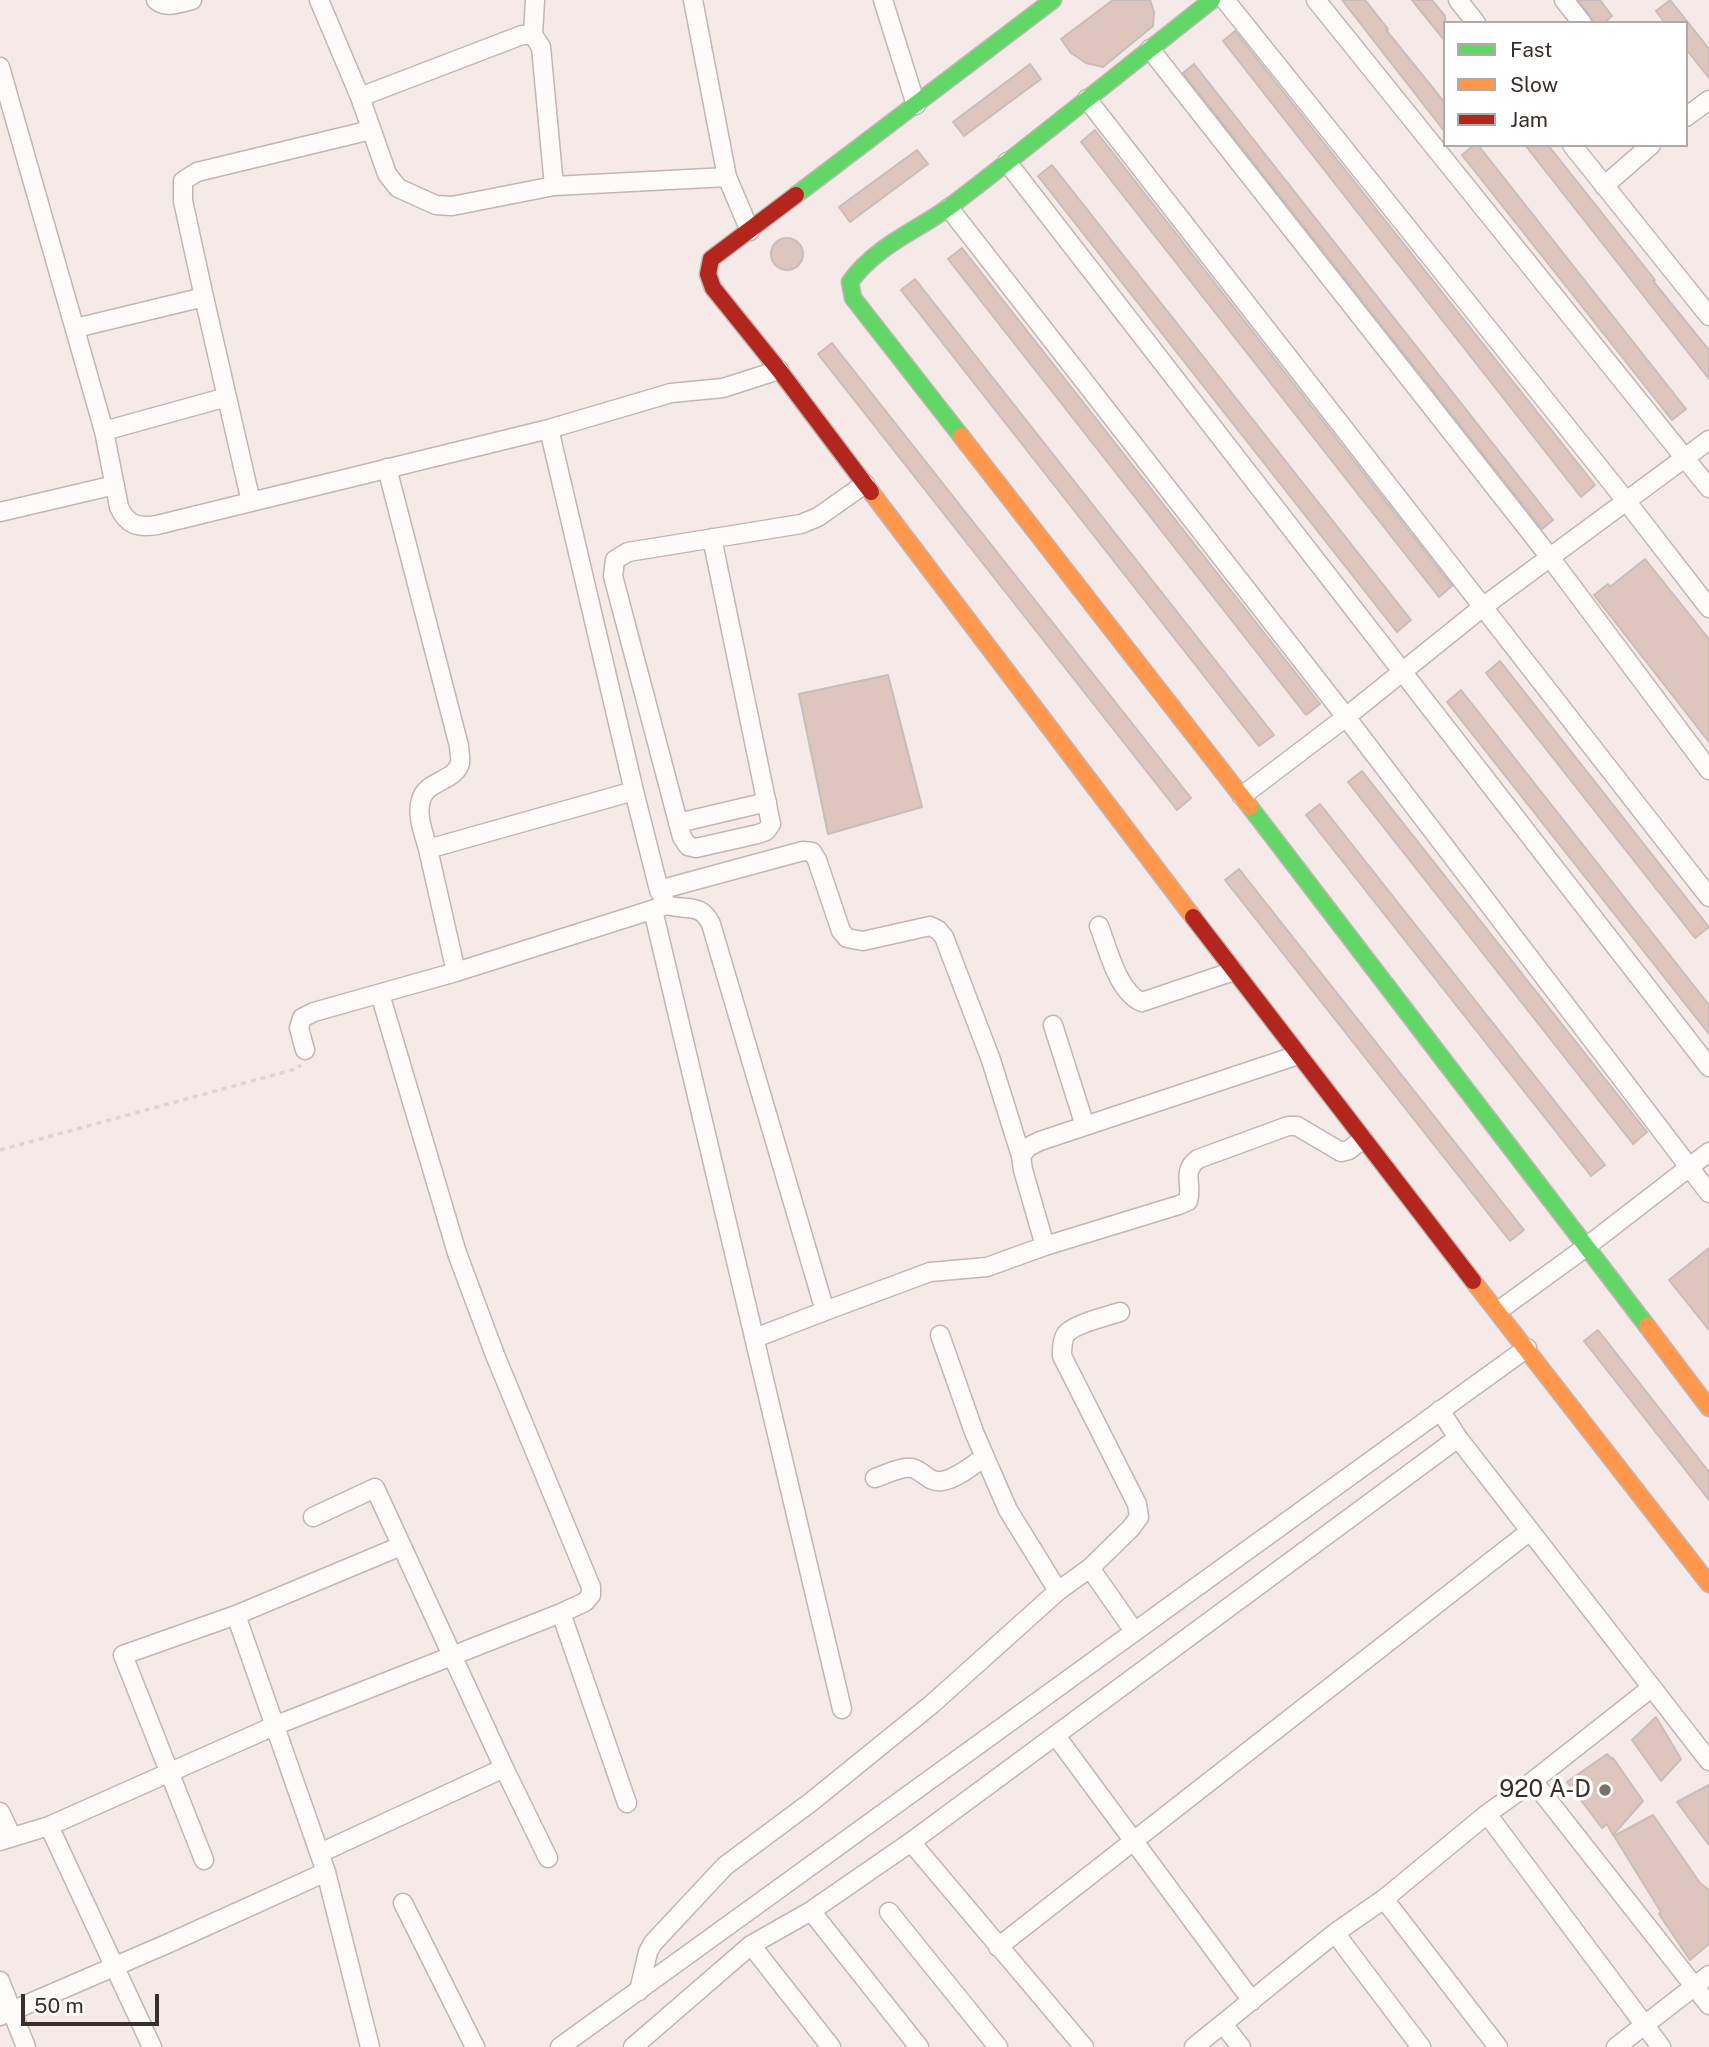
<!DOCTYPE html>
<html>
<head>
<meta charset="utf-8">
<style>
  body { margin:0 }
  #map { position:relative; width:1709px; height:2047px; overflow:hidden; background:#f5eae7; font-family:"Public Sans",sans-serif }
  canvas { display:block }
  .legend { position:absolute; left:1443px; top:21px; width:245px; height:126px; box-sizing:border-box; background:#fff; border:2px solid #b0abaa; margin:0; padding:9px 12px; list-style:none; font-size:21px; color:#3a2e2a }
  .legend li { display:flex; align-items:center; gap:14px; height:35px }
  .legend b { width:35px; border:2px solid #b0abaa }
  .scale { position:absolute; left:21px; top:1994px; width:138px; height:32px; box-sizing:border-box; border:4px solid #3a2e2a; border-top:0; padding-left:9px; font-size:21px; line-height:24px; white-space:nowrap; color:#3a2e2a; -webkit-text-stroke:5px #fff; paint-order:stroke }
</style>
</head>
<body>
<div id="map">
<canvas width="1709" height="2047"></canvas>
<ul class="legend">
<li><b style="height:9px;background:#63d668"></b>Fast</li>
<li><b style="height:9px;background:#ff974d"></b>Slow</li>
<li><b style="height:9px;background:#b3261e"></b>Jam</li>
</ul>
<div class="scale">50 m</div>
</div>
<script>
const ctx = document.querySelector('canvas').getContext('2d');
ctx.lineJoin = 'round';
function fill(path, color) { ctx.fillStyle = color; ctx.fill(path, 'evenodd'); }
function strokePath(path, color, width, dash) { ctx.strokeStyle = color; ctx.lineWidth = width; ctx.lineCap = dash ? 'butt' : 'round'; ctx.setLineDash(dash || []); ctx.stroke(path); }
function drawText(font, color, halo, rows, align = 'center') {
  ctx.font = font + ' "Public Sans",sans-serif'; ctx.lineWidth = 7; ctx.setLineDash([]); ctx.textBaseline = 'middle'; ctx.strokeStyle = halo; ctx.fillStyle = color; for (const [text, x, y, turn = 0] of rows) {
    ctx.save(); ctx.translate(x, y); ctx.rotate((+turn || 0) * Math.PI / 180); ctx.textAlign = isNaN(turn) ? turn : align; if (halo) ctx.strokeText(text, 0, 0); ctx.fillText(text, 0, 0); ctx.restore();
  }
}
const building = new Path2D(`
  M1113 0H1150L1154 12 1153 26 1103 67 1086 63 1071 53 1061 39Z
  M1342 0H1365L1388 29 1386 30 1445 103V132Z
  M1412 0H1432L1445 16V41Z
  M1578 0H1600L1612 16 1604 23H1595Z
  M1670 0 1709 49V78L1686 49V23H1665L1656 11Z
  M1235 31 1595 485 1581 497 1223 41Z
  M1030 64 1041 79 964 136 953 122Z
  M1194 64 1553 520 1542 529 1183 73Z
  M1095 130 1452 586 1439 597 1081 142Z
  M1474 145H1478L1686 409 1672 420 1462 155Z
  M1525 145H1548L1655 280 1653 281 1709 350V379Z
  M917 150 928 164 850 222 839 207Z
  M1052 165 1411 620 1397 632 1038 176Z
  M771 254a16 16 0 1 1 32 0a16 16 0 1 1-32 0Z
  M962 248 1320 704 1306 715 948 259Z
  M915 279 1274 735 1259 746 901 290Z
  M832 343 1191 798 1177 810 818 354Z
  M1645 559 1709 639V742L1594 595 1608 584 1610 587Z
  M1500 661 1709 927 1695 938 1486 673Z
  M888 675 922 807 828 834 799 694Z
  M1461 690 1709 1005V1034L1447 702Z
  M1362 771 1647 1132 1633 1144 1348 782Z
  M1320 804 1605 1165 1591 1176 1306 815Z
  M1239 869 1524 1230 1510 1241 1225 880Z
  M1709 1248V1330L1669 1280Z
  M1598 1330 1709 1472V1500L1584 1341Z
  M1656 1717 1681 1759 1661 1781 1632 1740Z
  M1607 1754 1612 1759 1613 1758 1643 1801 1613 1835 1607 1824 1602 1828 1567 1782Z
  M1709 1785V1845L1677 1802Z
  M1653 1815 1700 1883 1709 1890V1944L1690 1960 1659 1914 1661 1912 1614 1836Z`);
fill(building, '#dec6bf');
strokePath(building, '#c8bdba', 2);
const street = new Path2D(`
  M156 0C165 9 180 3 192 0
  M319 0 360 97 387 174 398 188 436 205 452 206 554 186 727 177
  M693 0 727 177 750 231
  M883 0 916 105
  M1225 0 1627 502 1709 608
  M1316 0 1709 488
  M1458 0 1476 23
  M1564 0 1582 23
  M533 35 535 0
  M1150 49 1549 556 1709 770
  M0 67 104 431 119 507C127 525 138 528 157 525L549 429 671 393 723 388 779 370
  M360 97 522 35H533L541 47 554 186
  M1087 99 1709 897
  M1686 117 1709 100
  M1572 145 1709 316
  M1007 162 1709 1067
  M1604 186 1651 145
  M949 208 1346 717 1709 1193
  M76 328 204 297
  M549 429 634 791 659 890 667 905C687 911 700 902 711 924L825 1311 930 1272 987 1267 1045 1246 1023 1170 1021 1156 1028 1147 1040 1141 1298 1055
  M104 431 227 397
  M387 468 459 746C459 751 461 758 460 763 455 782 426 780 421 800 416 815 424 834 428 849
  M251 502 204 297 183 201V181L197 172 371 130
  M0 512 115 485
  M712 538 771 824 766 831 758 834 696 848 688 846 682 837 613 576 615 560 628 552 801 524 818 517 865 484
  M1242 796 1346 717 1484 606 1709 440
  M678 823 767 802
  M659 890 803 851 812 852 817 860 841 931 847 938 863 941 930 926 938 930 944 937 991 1060 1021 1156
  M653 910 842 1709
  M1099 926C1108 949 1118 993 1142 1002L1234 971
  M456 972 428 849 634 791
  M1053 1025 1085 1126
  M305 1050 299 1028 302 1018 314 1012 456 972 664 906
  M1045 1246 1179 1205 1188 1201C1193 1184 1181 1171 1198 1159L1288 1126H1297L1341 1152 1349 1150 1363 1139
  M1498 1311 1586 1247 1709 1152
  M940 1335 974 1432 1008 1510 1058 1591
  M755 1338 825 1311
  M1440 1410 1458 1438 1709 1761
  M875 1478C885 1475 901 1466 912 1468 924 1471 928 1483 942 1481 957 1479 972 1465 985 1457
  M313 1517 375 1488 504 1768
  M1090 1568 1131 1528 1139 1517 1137 1504 1062 1356C1062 1349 1062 1340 1066 1334 1074 1324 1108 1316 1120 1312
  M561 1613 627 1803
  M236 1615 326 1872 370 2047
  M1056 1736 1252 2001
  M1533 1781 1709 2005
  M0 1812 12 1837
  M1487 1814 1661 2047
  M49 1826 152 2047
  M0 1841 49 1826 274 1726 561 1613 585 1602 591 1595V1587L495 1355 457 1253 380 994
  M911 1842 1084 2047
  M320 1853 504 1768 548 1858
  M204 1860 123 1655 236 1615 401 1546
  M1384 1899 1498 2047
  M403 1903 475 2047
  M811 1911 919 2047
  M889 1912 998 2047
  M1335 1933 1421 2047
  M751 1945 831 2047
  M998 1947 1530 1531
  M0 1981 26 2047
  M639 1991 648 1952 653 1943 725 1866 811 1802 932 1704 1058 1591 1090 1568 1134 1631
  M0 2016 169 1943 326 1872
  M1223 2024 1241 2047
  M560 2047 1527 1348
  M633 2047 751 1945 811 1911 911 1842 1458 1438
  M1194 2047 1335 1933 1384 1899 1487 1814 1533 1781 1651 1688
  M1616 2047 1709 1975`);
const fast = new Path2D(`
  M796 195 1053 0
  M961 436 853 298 850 282C877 244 920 230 956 202 1042 136 1127 67 1212 0
  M1250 807 1647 1326`);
const slow = new Path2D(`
  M961 436 1250 807
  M871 492 1193 917
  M1473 1281 1709 1584
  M1647 1326 1709 1408`);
const jam = new Path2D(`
  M796 195 711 259 708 274 713 288 779 370 871 492
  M1193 917 1473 1281`);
strokePath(street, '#c1b6b3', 21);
strokePath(fast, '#c1b6b3', 19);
strokePath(slow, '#c1b6b3', 19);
strokePath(jam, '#c1b6b3', 19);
strokePath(new Path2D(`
  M0 1150 296 1069 301 1065`), '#d8d5d3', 3.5, [5, 5]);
strokePath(street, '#fefcfb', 18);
strokePath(fast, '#63d668', 16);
strokePath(slow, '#ff974d', 16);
strokePath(jam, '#b3261e', 16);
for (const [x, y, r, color] of [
  [1605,1790,7,"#7b706c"]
]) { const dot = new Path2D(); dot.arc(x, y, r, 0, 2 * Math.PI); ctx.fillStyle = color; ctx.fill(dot); strokePath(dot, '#fff', 2.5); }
drawText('24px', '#3a2e2a', '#fff', [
  ["920 A-D",1591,1790]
], 'right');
</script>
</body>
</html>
